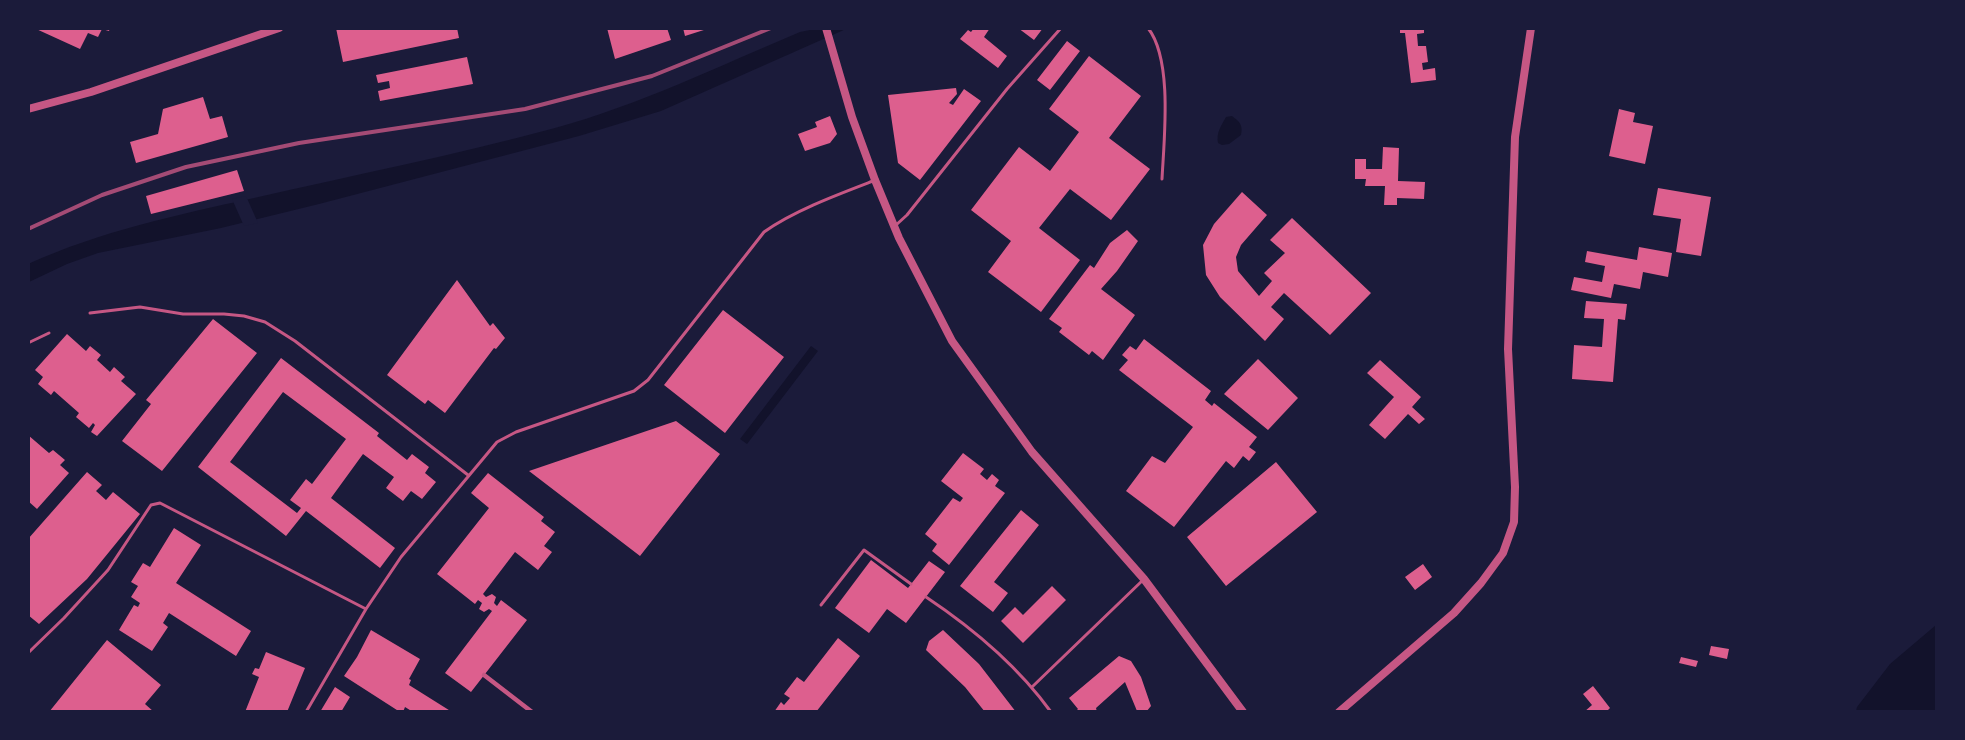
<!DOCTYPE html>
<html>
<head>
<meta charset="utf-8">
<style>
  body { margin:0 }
  #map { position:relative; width:1965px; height:740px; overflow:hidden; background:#1b1b3a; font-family:"PT Sans",sans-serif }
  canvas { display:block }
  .frame { position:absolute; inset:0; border:30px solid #1b1b3a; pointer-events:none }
</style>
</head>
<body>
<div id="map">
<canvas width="1965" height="740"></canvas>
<div class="frame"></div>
</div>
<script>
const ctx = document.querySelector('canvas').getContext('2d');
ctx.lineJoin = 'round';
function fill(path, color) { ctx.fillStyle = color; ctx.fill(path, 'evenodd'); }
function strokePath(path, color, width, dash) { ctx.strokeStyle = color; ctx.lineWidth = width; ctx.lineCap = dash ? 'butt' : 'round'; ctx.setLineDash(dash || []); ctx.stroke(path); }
fill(new Path2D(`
  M815 29H846L661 111 579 136 319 204 221 228 98 253 67 264 29 282 28 264C101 231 177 215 254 198 354 175 456 155 555 128 639 105 719 66 800 32Z
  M1232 116C1240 122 1243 125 1241 135L1229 144 1222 145 1218 143C1216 133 1221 126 1226 117Z
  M811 346 818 351 747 444 740 439Z
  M1936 625V711H1856L1857 707 1890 664Z`), '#12122b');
fill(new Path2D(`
  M246 196 258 223 244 226 232 199Z`), '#1b1b3a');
fill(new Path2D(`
  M34 28H110L109 31 102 29 98 37 88 33 80 49Z
  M336 28H457L459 38 343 62Z
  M607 28H667L671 40 615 59Z
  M683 28H707V29L685 36Z
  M974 28H990L984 37 1007 56 998 68 960 39 968 30 971 32Z
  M1018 28H1043L1034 40Z
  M1400 28H1424V33L1417 34 1418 46H1426L1428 62 1422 63 1423 70 1435 68 1436 80 1411 83 1405 33H1400Z
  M1067 41 1080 51 1050 90 1037 80Z
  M1089 56 1141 96 1109 138 1150 169 1111 220 1070 189 1039 228 1080 260 1041 312 988 272 1011 241 971 210 1019 147 1050 171 1079 132 1049 109Z
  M467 57 473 84 380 101 378 91 390 88 389 81 378 83 376 75Z
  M956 88 957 94 949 103 953 105 964 89 981 101 920 180 898 163 888 95Z
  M203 97 210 119 222 116 228 137 136 163 130 142 158 134 163 109Z
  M1619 109 1635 113 1633 122 1653 126 1645 164 1609 156Z
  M830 116 837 134 830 143 805 151 798 134 817 127 815 122Z
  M1383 147 1399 148 1398 181 1425 182 1424 199 1397 198V205H1384L1385 186H1365L1366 179H1355V159H1366V169H1382Z
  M237 170 244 191 151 214 146 196Z
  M1658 188 1711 197 1701 256 1676 252 1681 219 1653 215Z
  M1242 192 1267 215 1241 245 1236 257 1238 271 1259 296 1272 281 1264 273 1285 253 1270 240 1292 218 1371 293 1330 335 1284 293 1271 307 1284 319 1265 341 1220 297 1206 275 1203 245 1214 224Z
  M1127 230 1138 241 1117 271 1101 289 1135 315 1103 360 1092 351 1089 355 1059 332 1062 328 1049 319 1090 265 1094 268 1110 243Z
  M1639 247 1672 253 1668 277 1643 272 1640 289 1614 284 1611 298 1571 290 1574 277 1602 282 1605 266 1585 262 1587 251 1637 260Z
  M457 280 490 326 493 323 505 338 496 349 494 348 445 413 428 400 425 404 387 375Z
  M1586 301 1627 304 1625 320 1618 319 1613 382 1572 379 1574 345 1602 347 1604 319 1584 318Z
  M723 310 784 357 725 433 664 385Z
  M213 319 257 353 162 471 122 441 151 404 146 400Z
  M67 334 86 351 90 346 101 355 97 360 110 372 114 367 125 377 121 381 136 394 97 436 91 432 95 425 93 423 89 428 76 417 79 413 54 391 51 395 38 384 43 377 35 370Z
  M1144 339 1211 391 1205 400 1212 406 1214 403 1257 437 1249 447 1256 452 1249 461 1243 456 1234 468 1226 461 1174 527 1126 491 1152 456 1165 463 1193 427 1119 370 1128 360 1122 355 1130 346 1136 350Z
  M281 358 379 433 377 436 407 460 412 454 429 467 425 473 436 482 422 499 411 491 403 501 386 488 394 477 363 454 331 498 395 548 380 568 306 511 286 536 198 467ZM283 392 346 439 312 484 306 479 290 500 301 508 297 513 230 462Z
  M1258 359 1298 398 1268 430 1224 394Z
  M1380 360 1421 397 1412 407 1425 419 1419 424 1408 414 1385 439 1369 425 1394 397 1367 373Z
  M676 421 720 454 640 556 529 471Z
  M28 435 49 453 53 450 65 460 60 465 69 473 37 509 28 501Z
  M963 453 984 469 980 474 987 480 992 474 999 480 995 486 1005 493 949 565 932 551 937 544 925 534 953 498 960 502 963 498 941 481Z
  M1276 462 1317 512 1226 586 1187 537Z
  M87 472 102 485 96 491 106 500 113 492 140 514 87 579 39 624 28 615V539Z
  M488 473 544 517 541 521 555 532 544 546 552 552 538 570 515 552 483 594 486 597 492 594 496 597 494 603 497 606 501 600 527 620 471 692 445 673 492 611 489 609 484 612 479 609 482 603 478 600 475 604 437 574 489 508 471 493Z
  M1021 510 1039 525 994 582 1008 593 993 612 960 586Z
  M174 528 201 545 176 583 251 631 236 656 169 613 163 623 168 627 152 651 119 630 134 605 138 607 140 603 131 597 138 586 131 582 143 563 150 567Z
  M871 560 908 588 929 561 945 572 906 623 887 609 869 633 835 608Z
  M1423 564 1432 577 1415 590 1405 577Z
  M1052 586 1066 600 1023 643 1001 621 1015 607 1023 615Z
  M371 630 420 659 409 679 411 680 409 685 452 712H413L405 707 403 712H400L344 676 357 657Z
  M943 630 979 664 1016 712H985L965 687 926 650 929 641Z
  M838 638 860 656 816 712H774L781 702 784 705 790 698 784 694 797 677 804 682Z
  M107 640 161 685 145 704 154 712H49Z
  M1711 646 1729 649 1727 659 1709 655Z
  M266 652 305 668 287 712H245L259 677 252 674 255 668 259 669Z
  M1119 656 1131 661 1141 677 1151 706 1146 712 1137 711 1125 682 1096 708 1097 712H1075L1078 709 1069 698Z
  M1681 657 1698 661 1696 667 1679 663Z
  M1593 686 1610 708 1606 712H1584L1592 705 1583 694Z
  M335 687 350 697 341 712H320Z`), '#dd5f8e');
strokePath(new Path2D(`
  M1148 28C1173 60 1164 139 1162 179
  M896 225 907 215 1007 89 1061 28
  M90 313 140 307 183 314H224L244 316 265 322 295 341 468 475
  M28 343 49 333
  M926 597C974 629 1017 665 1051 712
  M821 605 864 550 911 584
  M28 653 64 618 108 570 151 505 160 503 366 609
  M1032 687 1143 580
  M306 712 366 609 401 557 497 442 516 432 634 391 648 380 764 232C793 211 839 194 873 181`), '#c65784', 3);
strokePath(new Path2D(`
  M484 675 532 712`), '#c65784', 4.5);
strokePath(new Path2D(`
  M826 28 852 117 875 180 899 238 952 341 1032 452 1144 579 1243 712
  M28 109 91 92 279 28
  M1339 712 1454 613 1481 583 1503 553 1514 522 1515 487 1508 349 1515 137 1531 28`), '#c65784', 8);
strokePath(new Path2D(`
  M28 229 102 195 186 167 299 143 525 109 652 76 771 28`), '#a44b75', 4);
</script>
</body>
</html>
